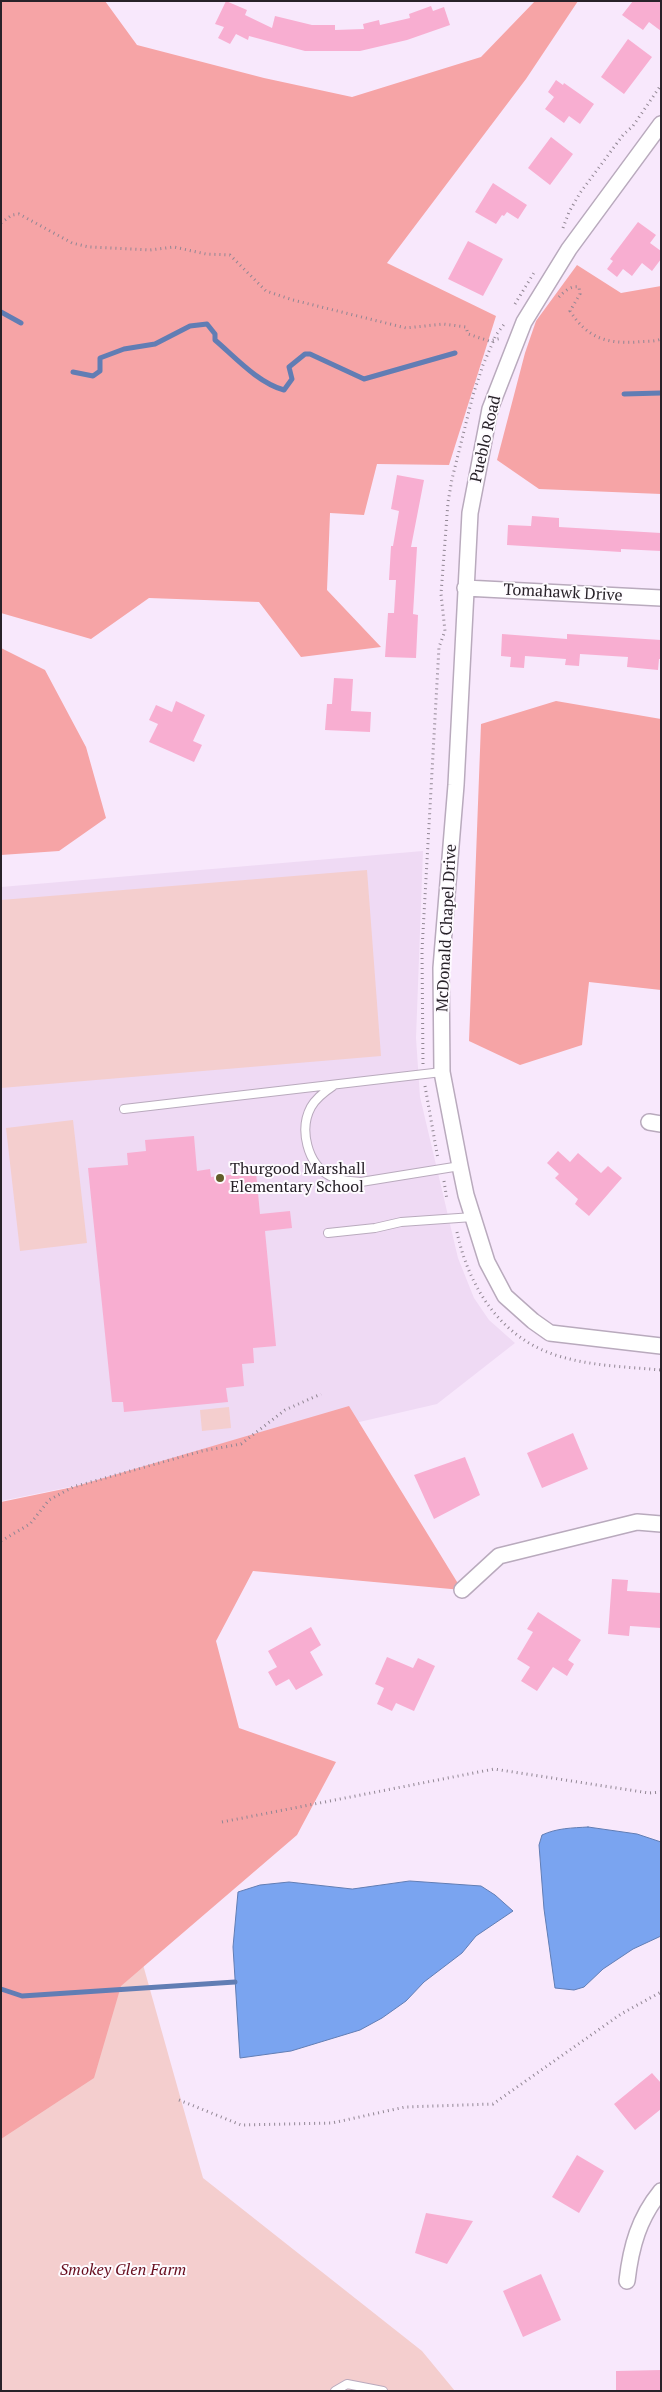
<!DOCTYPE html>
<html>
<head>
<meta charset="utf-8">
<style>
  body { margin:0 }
  #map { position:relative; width:662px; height:2392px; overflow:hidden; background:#f8e8fc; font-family:"PT Serif",serif }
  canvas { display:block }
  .frame { position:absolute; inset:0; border:2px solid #282229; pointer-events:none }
</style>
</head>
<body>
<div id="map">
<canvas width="662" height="2392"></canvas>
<div class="frame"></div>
</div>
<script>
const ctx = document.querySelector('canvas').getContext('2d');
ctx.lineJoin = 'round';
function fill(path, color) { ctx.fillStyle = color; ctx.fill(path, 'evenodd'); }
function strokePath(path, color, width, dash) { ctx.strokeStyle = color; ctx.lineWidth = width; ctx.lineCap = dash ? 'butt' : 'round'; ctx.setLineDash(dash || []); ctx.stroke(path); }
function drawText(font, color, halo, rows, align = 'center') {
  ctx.font = font + ' "PT Serif",serif'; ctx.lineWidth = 4; ctx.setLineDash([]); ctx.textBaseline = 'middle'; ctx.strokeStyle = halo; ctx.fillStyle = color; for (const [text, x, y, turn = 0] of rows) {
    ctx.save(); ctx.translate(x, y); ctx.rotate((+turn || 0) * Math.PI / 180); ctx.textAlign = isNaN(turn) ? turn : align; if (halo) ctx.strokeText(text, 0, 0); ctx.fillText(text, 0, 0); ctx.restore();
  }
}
fill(new Path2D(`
  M423 851 416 1038 420 1097 458 1258 474 1298 489 1320 515 1343 437 1404 148 1471 1 1501V887Z`), '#efdaf4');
fill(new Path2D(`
  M367 870 381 1056 1 1088V900Z
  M73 1120 87 1243 20 1251 6 1128Z
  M229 1407 231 1428 202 1431 200 1410Z
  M1 1519 68 1698 203 2178 422 2351 455 2391H1Z`), '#f4cece');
fill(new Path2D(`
  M1 1H105L137 45 264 78 352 97 481 57 535 1H578L526 79 387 263 496 316 449 465 377 464 364 515 330 513 327 590 381 647 301 657 259 602 149 598 91 639 1 613Z
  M577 265 621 293 661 286V494L539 489 497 460 525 353 536 321Z
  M1 648 45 670 86 747 106 818 59 851 1 855Z
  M556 701 661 719V990L589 982 582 1045 520 1065 469 1041 481 724Z
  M349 1406 462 1590 253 1571 216 1641 239 1728 336 1762 297 1835 121 1986 94 2078 1 2139V1502L73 1487Z`), '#f6a4a6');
const water = new Path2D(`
  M588 1827 637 1834 661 1842V1936L633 1949 603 1969 584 1987 574 1990 555 1988 544 1909 539 1845 542 1835C557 1828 572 1828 588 1827Z
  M410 1881 481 1886 495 1895 513 1911 476 1936 462 1953 424 1982 406 2001 382 2018 360 2030 291 2051 240 2058 233 1947 238 1892 260 1885 289 1882 352 1889Z`);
fill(water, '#7aa4f0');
strokePath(water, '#617db4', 1);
strokePath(new Path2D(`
  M1 312 21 323
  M73 372 93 376 100 371V358L124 349 155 344 190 326 207 324 215 334V340C235 357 258 383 284 390L292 379 289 367 305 354H310L364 379 455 353
  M624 394 661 393
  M1 1989 22 1996 235 1982`), '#617db4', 5);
fill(new Path2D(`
  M226 1 247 10 245 15 272 28 275 16 312 25H335V30L364 29 363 24 379 20 380 25 410 18 409 14 431 6 433 11 444 7 450 25 407 40 360 51H305L249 36 248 40 236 34 230 44 218 38 224 27 215 24Z
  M633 1H661V31L649 22 643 30 622 15Z
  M628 39 652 57 624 94 601 77Z
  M556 80 563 85 564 83 594 104 580 124 569 116 564 123 545 109 554 97 548 92Z
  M551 137 573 154 550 185 528 168Z
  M493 183 527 205 518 219 507 212 504 216 502 215 496 224 475 212Z
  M638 222 656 235 650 243 661 251V259L652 271 642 263 632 276 623 269 617 277 607 269 613 261 610 259Z
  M468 241 503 259 483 296 448 279Z
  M397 475 424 480 411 547H417L413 614 418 615 416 658 385 657 388 613H394L396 580H389L391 546H393L399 511 391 509Z
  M532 516 559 518V527L661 533V551L621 549V552L507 545 508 525 531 526Z
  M502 634 567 639V634L661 640V659H659L658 670 627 667 628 657 580 654 579 666 565 665 566 659 525 656 524 668 510 667 511 657 501 656Z
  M334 678 353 679 351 711 371 712 370 732 325 730 327 704H332Z
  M176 701 205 715 193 741 202 745 194 762 149 742 158 724 149 720 156 705 172 712Z
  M194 1136 197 1171 210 1169 211 1177 256 1172 260 1214 290 1211 292 1228 265 1231 276 1346 253 1348 254 1363 242 1364 244 1386 226 1388 228 1402 124 1412 123 1402H112L88 1168 128 1165 127 1153 146 1151 145 1140Z
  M558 1151 570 1162 578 1153 601 1173 608 1166 622 1178 589 1216 575 1204 578 1199 555 1178 559 1174 547 1163Z
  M573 1433 588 1469 542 1488 527 1453Z
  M465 1457 480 1495 434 1519 414 1475Z
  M612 1579 628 1580 627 1591 661 1593V1628L630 1626 629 1636 608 1634Z
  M538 1612 581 1640 568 1660 574 1664 567 1676 553 1667 537 1691 521 1681 530 1667 517 1659 533 1632 527 1629Z
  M311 1627 321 1645 310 1652 323 1675 296 1690 289 1679 276 1686 268 1672 277 1667 268 1651Z
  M387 1657 413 1668 418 1658 435 1666 414 1711 396 1703 392 1711 377 1704 384 1688 375 1684Z
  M652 2073 661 2083V2109L635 2130 614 2104Z
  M577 2155 604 2171 579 2213 552 2197Z
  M426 2213 473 2221 447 2264 415 2253Z
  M541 2274 561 2320 523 2337 503 2291Z
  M661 2370V2391H616V2371Z`), '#f8aed1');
const service = new Path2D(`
  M333 1086C324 1092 316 1098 311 1107 299 1129 307 1164 330 1176 339 1181 350 1181 361 1182L460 1166
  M124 1109 442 1072
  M328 1233 375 1228 401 1222 473 1217
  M335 2391 347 2384 383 2391`);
const minor = new Path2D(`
  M661 124 569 249 524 322 490 409 470 513 456 785 441 968 442 1072 460 1166 466 1195 487 1262 505 1296 533 1321 550 1333 661 1346
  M465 588 661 598
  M649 1122 661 1124
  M462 1590 499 1556 637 1522 661 1524
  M627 2281C631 2246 639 2218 661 2191`);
strokePath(service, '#b9aabd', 10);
strokePath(minor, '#b9aabd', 18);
strokePath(new Path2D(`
  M1 223 12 215 19 214 72 243 89 247 150 250 174 247 206 254 230 255 266 291 293 300 406 328 443 324 466 327 468 334 489 341 502 338
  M563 228 569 212 580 193 623 135 633 126 661 85
  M559 297C564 292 571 285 579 287L580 294 570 311C587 338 607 344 637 342 645 341 654 342 661 339
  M515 304 535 271
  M423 1064 422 950 439 647 445 631 441 594 448 502 452 479 473 395 483 365 496 335 505 323
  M425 1086 438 1159
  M444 1181 447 1200
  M457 1232C469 1289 503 1341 562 1357 593 1366 628 1367 661 1370
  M1 1541 30 1524 49 1500 73 1487 202 1451 241 1444 285 1410 321 1394
  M222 1822 494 1769 649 1793 661 1792
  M179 2100 241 2125 332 2123 405 2107 493 2104 621 2014 661 1992`), '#918693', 3, [1, 4]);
strokePath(service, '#fff', 8);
strokePath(minor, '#fff', 15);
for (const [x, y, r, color] of [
  [220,1178,5,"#615d29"]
]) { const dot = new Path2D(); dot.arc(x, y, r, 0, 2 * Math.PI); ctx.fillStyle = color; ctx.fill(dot); strokePath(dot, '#fefbff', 2); }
drawText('16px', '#282229', '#fefbff', [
  ["Pueblo Road",486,439,-77],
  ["Tomahawk Drive",563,593,3],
  ["McDonald Chapel Drive",447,928,-87]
]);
drawText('16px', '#282229', '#fefbff', [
  ["Thurgood Marshall",230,1169],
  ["Elementary School",230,1187]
], 'left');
drawText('italic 16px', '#660c1d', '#fefbff', [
  ["Smokey Glen Farm",123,2270]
]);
</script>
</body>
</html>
